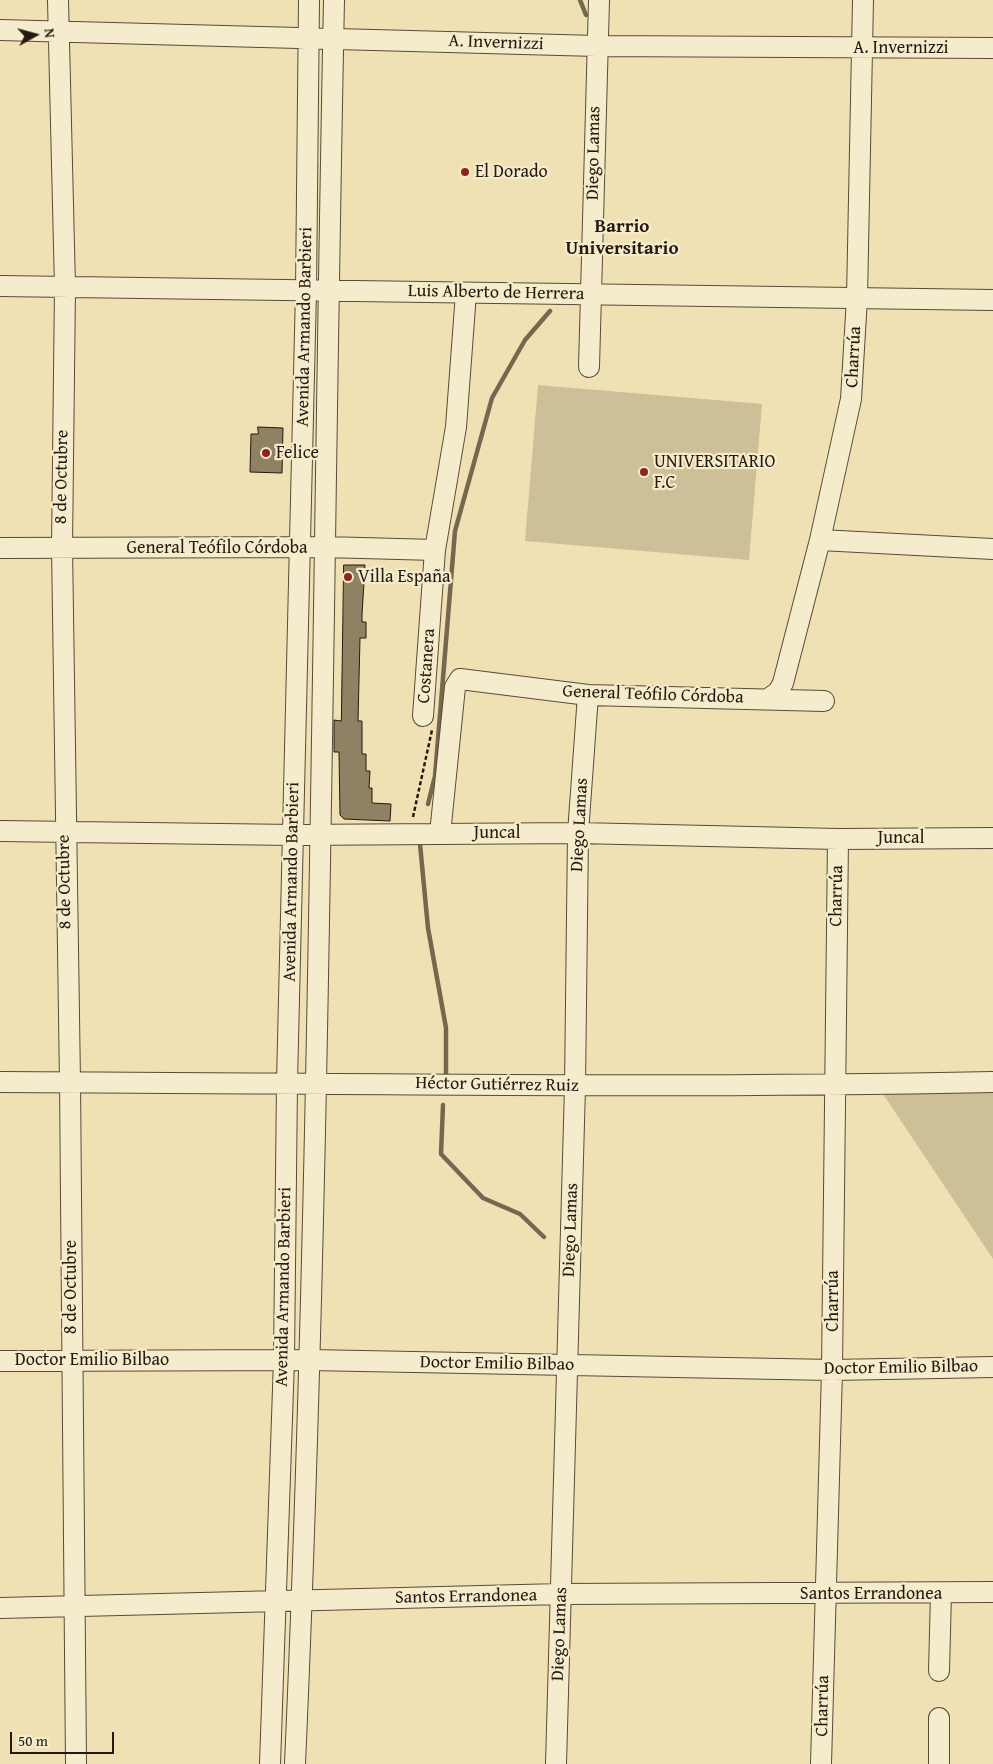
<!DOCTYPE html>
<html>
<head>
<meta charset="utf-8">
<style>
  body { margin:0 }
  #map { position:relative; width:993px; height:1764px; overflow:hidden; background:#efe1b3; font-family:"Gentium Book Plus",serif }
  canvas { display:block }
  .north { position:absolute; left:10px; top:10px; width:50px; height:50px; -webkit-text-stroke:4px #f5ecce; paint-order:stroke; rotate:83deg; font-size:14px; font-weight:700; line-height:20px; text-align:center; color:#26190e }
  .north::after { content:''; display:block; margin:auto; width:18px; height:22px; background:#26190e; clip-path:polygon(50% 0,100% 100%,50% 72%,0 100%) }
  .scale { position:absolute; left:10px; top:1732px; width:104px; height:22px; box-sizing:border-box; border:2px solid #26190e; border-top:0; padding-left:6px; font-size:15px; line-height:18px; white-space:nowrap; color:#26190e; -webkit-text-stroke:4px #f5ecce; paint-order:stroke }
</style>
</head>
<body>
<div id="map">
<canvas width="993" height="1764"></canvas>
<div class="north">N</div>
<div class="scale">50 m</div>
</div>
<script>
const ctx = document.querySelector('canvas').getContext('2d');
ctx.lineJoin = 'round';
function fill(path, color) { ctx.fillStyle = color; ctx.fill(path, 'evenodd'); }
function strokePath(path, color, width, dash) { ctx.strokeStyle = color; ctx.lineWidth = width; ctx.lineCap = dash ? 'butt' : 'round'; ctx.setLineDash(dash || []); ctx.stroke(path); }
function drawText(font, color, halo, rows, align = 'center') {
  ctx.font = font + ' "Gentium Book Plus",serif'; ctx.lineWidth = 4.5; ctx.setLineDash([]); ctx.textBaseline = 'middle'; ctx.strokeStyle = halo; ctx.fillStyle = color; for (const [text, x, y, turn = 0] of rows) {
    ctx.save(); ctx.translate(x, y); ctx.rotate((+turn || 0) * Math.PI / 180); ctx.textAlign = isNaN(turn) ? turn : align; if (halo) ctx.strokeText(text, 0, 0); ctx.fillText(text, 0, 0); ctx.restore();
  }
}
fill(new Path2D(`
  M538 385 762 404 749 560 525 541Z
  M881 1091H993V1259Z`), '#cdbf97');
strokePath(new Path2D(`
  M580 0 586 15
  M428 804 435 776 455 531 492 398 525 340 550 311
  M420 844 428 928 446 1028V1078
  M443 1105 441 1154 483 1198 520 1214 544 1237`), '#76684f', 4.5);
const building = new Path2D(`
  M258 427 283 428 282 473 250 472 251 434H258Z
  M344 565H365L362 615V622H366V638H360L358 721H362V754H366V771H370L369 788H372V803L391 804 390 821 344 819 340 815 339 752H334V720L341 721Z`);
fill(building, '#8f8164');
strokePath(building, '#26190e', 1);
const minor = new Path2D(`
  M58 0 65 287 62 547 70 1082 76 1764
  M0 30 597 46 993 48
  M0 286 993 300
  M589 367 599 0
  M820 540 993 549
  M0 548 325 547 435 550
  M768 699 778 692 783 683 820 540 851 399 857 298 863 0
  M423 716 435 550 456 427 466 293
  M0 831 294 835 578 833 838 839 993 838
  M440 834 455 687 460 679 588 695 824 701
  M0 1082C331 1083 662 1089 993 1082
  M0 1361 309 1360 832 1370 993 1367
  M0 1608 561 1594 993 1592
  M939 1671 941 1593
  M270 1764 284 1360 287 1082 306 291 309 0
  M295 1764C321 1176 322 588 334 0
  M556 1764 575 1087 578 833 588 695
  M821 1764 832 1370 838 839
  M939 1764V1718`);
strokePath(minor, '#584b37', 22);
strokePath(new Path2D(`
  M413 817 432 730`), '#26190e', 2.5, [4, 2.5]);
strokePath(minor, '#f5ecce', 20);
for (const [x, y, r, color] of [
  [465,172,5,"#8f2418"],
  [266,453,5,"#8f2418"],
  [644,472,5,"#8f2418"],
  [348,577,5,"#8f2418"]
]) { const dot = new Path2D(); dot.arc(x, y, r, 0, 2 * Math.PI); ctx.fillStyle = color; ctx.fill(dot); strokePath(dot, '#f5ecce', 2); }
drawText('18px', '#26190e', '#f5ecce', [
  ["A. Invernizzi",496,43,2],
  ["A. Invernizzi",901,48],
  ["Diego Lamas",594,153,-89],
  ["Luis Alberto de Herrera",496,293,1],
  ["Avenida Armando Barbieri",305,327,-89],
  ["Charrúa",854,357,-87],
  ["8 de Octubre",62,477,-89],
  ["General Teófilo Córdoba",217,548],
  ["Costanera",427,666,-86],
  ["General Teófilo Córdoba",653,695,2],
  ["Diego Lamas",580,825,-87],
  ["Juncal",497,833],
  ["Juncal",901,838],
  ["8 de Octubre",65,882,-91],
  ["Avenida Armando Barbieri",292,882,-89],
  ["Charrúa",837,896,-89],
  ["Héctor Gutiérrez Ruiz",497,1085,1],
  ["Diego Lamas",571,1230,-88],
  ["8 de Octubre",71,1287,-90],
  ["Avenida Armando Barbieri",284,1287,-89],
  ["Charrúa",833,1301,-90],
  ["Doctor Emilio Bilbao",92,1360],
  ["Doctor Emilio Bilbao",497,1364,1],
  ["Doctor Emilio Bilbao",901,1368,-1],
  ["Santos Errandonea",871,1594],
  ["Santos Errandonea",466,1597,-1],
  ["Diego Lamas",560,1634,-88],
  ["Charrúa",823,1706,-89]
]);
drawText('18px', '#26190e', '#f5ecce', [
  ["El Dorado",475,172],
  ["Felice",276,453],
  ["UNIVERSITARIO",654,462],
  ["F.C",654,483],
  ["Villa España",358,577]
], 'left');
drawText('bold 19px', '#26190e', '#f5ecce', [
  ["Barrio",622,227],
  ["Universitario",622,249]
]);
</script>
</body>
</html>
